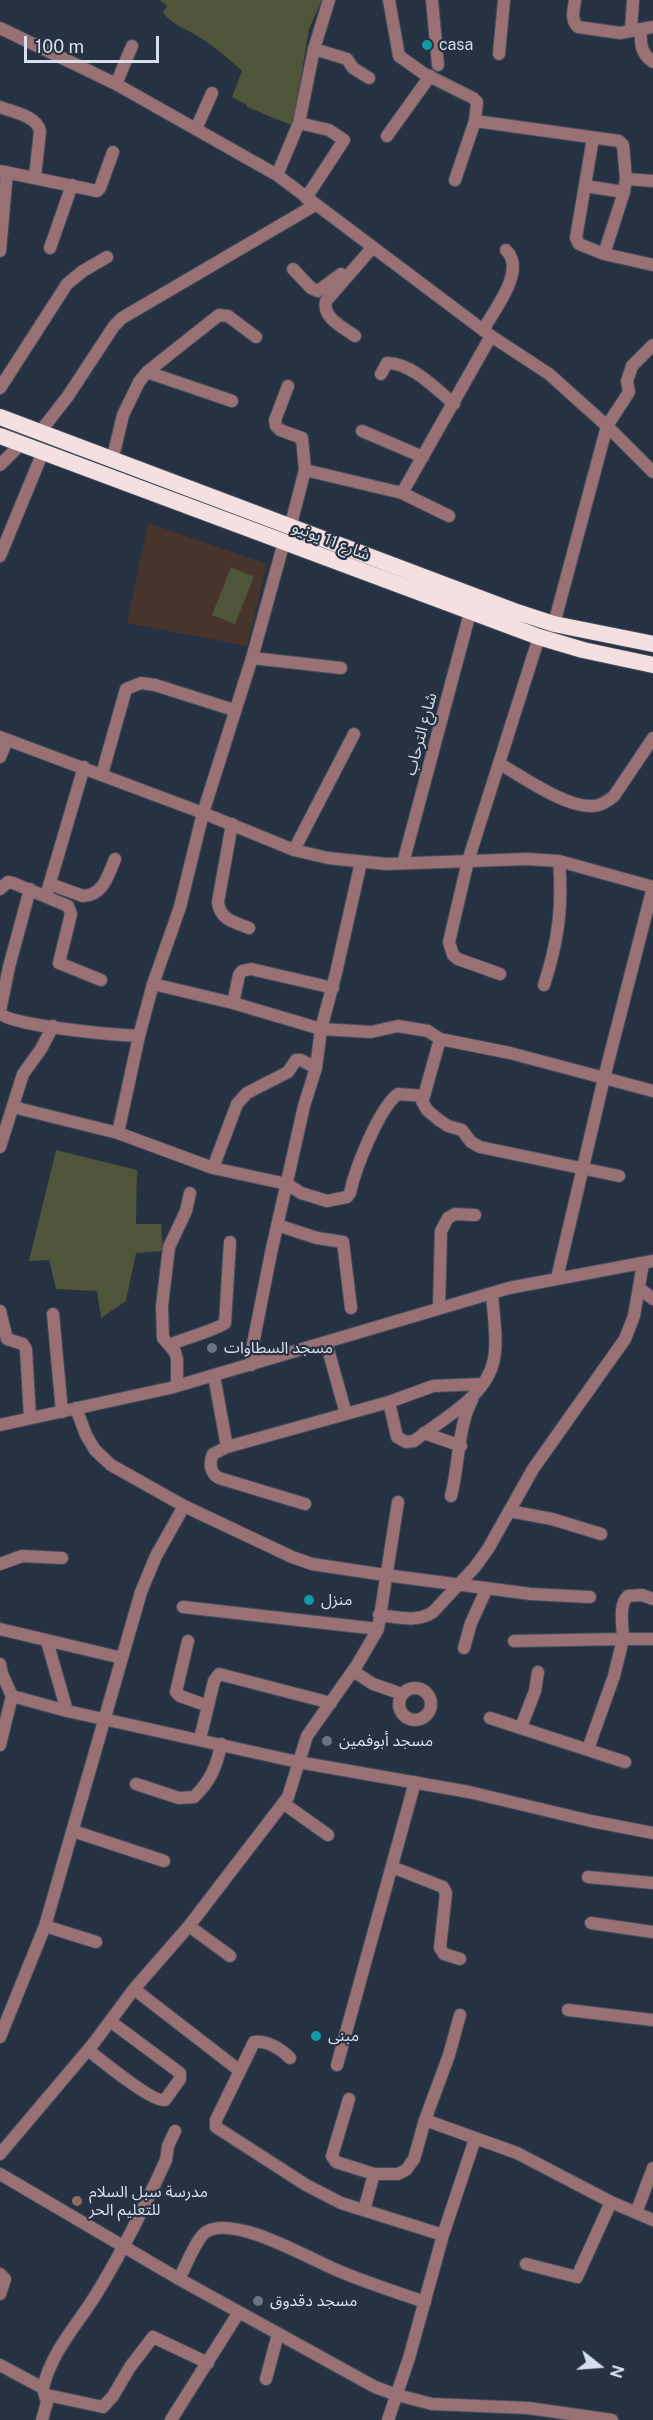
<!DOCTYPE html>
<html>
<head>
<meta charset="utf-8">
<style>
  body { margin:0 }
  #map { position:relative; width:653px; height:2420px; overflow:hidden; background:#263242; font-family:"Public Sans",sans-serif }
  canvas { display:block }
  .north { position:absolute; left:569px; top:2336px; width:60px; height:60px; -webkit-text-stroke:4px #263242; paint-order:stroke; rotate:107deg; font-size:16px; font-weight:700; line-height:24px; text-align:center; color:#d8dfea }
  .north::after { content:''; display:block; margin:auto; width:21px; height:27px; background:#d8dfea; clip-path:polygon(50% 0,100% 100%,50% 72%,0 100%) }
  .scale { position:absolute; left:24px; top:36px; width:135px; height:27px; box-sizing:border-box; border:3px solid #d8dfea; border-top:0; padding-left:8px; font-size:18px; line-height:21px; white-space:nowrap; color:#d8dfea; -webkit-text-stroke:4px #263242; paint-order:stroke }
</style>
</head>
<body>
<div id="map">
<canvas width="653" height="2420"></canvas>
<div class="north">N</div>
<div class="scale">100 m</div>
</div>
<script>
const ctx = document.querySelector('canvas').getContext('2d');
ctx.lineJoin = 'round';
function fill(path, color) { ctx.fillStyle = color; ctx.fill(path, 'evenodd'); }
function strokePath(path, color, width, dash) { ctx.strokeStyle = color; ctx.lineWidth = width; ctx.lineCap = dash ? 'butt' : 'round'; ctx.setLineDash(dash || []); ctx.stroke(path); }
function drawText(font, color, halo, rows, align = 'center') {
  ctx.font = font + ' "Public Sans","Noto Sans Arabic",sans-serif'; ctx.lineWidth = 4.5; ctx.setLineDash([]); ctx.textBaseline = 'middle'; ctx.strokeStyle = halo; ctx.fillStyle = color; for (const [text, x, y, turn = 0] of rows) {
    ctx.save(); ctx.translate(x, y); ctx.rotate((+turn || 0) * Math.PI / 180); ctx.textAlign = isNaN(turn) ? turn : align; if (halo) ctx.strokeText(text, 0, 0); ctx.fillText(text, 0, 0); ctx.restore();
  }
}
fill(new Path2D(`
  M148 523 267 564 247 646 127 623Z`), '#47342d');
fill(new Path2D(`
  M160 0H322L309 29 293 126 247 107V105L232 97 242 71C228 58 214 46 197 36 184 27 172 25 163 12L167 6Z
  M231 567 254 577 235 624 212 615Z
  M56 1150 137 1170 136 1224H161L163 1251 136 1253 126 1301 101 1318 97 1291 56 1289 49 1260 29 1261Z`), '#4f5538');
const minor = new Path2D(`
  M389 0 399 56 423 73 473 98 477 102 475 121 455 180
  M432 0 438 65
  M575 0C574 9 570 20 578 27L620 33 653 27
  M0 28 116 84 277 175 491 336 549 374 607 426 653 472
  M641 29C640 43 641 54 653 62
  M631 30 633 0
  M314 49 347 59 353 68 369 78
  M499 54 504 0
  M116 84 132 46
  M0 107C13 112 37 116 40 131L35 177
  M475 121 619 141 623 145 626 179 653 181
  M299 123 329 130 344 140 306 198
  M196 129 212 93
  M387 136 430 76
  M593 138 576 238 579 244 604 254
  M0 171 97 191 100 188 113 152
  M277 175 299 123 314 49 329 0
  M626 179 624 192 604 254 653 265
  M585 186 624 192
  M50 248 72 185
  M0 251 7 172
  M293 269 311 288 318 291 341 274
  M483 330C494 310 527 270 506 250
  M355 336C343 327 322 318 326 301L372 248
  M147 372 232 401
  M381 374 387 363C412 363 436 389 454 404
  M288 386 275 420 276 426 280 430 302 438 305 470 290 528
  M0 388 67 284 83 271 107 257
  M362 431 423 457
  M40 432 68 396 114 326 122 318 315 205
  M112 461 123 415 139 382 147 372 219 315 228 316 256 337
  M0 465 21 444
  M305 470 402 493
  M449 516 402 493 491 336
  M0 556 43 452
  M554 624 607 426 629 392 627 381 632 366 653 345
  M252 658 341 668
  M0 737 203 813 294 850 328 858 386 864 527 859 559 861 653 887 604 1078 557 1278
  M0 757 7 740
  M500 764C523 777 566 808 593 806 601 806 608 801 614 796L653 738
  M102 774 126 689 141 683 155 685 234 710
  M232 824 218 902C220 920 234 922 249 928
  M294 850 354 734
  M403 863 470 613
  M50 884 83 896C104 895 108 875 115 859
  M0 889 8 882 13 883 68 906 71 914 59 963 101 980
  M46 896 84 767
  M500 974 458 959 453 955 449 942 468 861 539 637
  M153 984 233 1003 321 1029 371 1032 398 1026 428 1031 440 1039 510 1053 653 1091
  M544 985C558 942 563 907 559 861
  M233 1003 239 975 242 971 251 969 333 988
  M0 1011 9 967 30 889
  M0 1013C9 1026 117 1035 139 1036
  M424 1096 422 1101 427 1110 439 1120 448 1126 462 1130 471 1142 480 1147 619 1176
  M13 1107 118 1133 213 1168 287 1184 301 1193 327 1201 347 1197 350 1193C355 1169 379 1108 398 1094L424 1096 440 1039
  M118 1133 139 1036 153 984 180 907 203 813 252 658 284 542
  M0 1147 23 1074 41 1049 53 1026
  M213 1168 237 1104 247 1093 288 1072 296 1060H301L316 1068
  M277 1225 317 1238 343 1242 351 1308
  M639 1288 653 1299
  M439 1308 441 1231 448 1218 455 1214 475 1215
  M0 1311 7 1339 23 1344 26 1349 30 1418
  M53 1314 62 1412
  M326 1342 346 1414
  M169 1345C182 1339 217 1330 225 1323L230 1242
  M251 1365 253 1344 271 1253 304 1106 316 1068 321 1029 336 973 361 862
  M214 1376 227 1447
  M177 1386V1359L175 1352 163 1338 162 1306 169 1247 186 1211 190 1193
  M389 1402 397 1437 406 1442 414 1441C441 1420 487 1397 494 1359 498 1339 493 1314 492 1293
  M76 1408 86 1435 95 1450 111 1465 184 1506 292 1557 312 1564 385 1575 531 1594 590 1597
  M0 1425 170 1388 509 1288 653 1261
  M424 1433 461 1446
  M451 1496C459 1466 458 1425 472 1400
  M305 1504 219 1478C210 1473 209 1463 213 1454L227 1447 389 1402 433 1386 481 1384
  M509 1511 552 1519 601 1534
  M0 1564 22 1556 62 1558
  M653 1599 642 1595 628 1596C618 1605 623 1626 623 1639H653
  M183 1607 378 1629
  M379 1615C397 1617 417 1623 433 1612L475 1567 488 1549 533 1469 625 1339 634 1316 643 1263
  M0 1629 122 1658
  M47 1641 67 1711
  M188 1641 176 1692 180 1696 208 1706
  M514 1641 623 1639 614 1676 588 1749
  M464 1648 471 1623 487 1588
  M0 1664 2 1674 12 1696 0 1745
  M353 1671 373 1684 402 1694
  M399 1704a16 16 0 1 1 32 0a16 16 0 1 1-32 0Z
  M12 1696 67 1711 298 1762 469 1792 591 1821 653 1833
  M490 1718 625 1762
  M521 1727 535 1691 538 1672
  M200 1739 214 1681 219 1674 331 1703
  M136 1784 179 1798 194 1797C210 1782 217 1766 221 1744
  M283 1803 328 1835
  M73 1831 164 1861
  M392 1867 443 1887 446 1893 440 1948 444 1954 460 1959
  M588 1877 653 1883
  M591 1923 653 1932
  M45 1926 96 1942
  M189 1926 230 1956
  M134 1989 240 2071
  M568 2010 653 2020
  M0 2037 45 1926 141 1592 156 1556 184 1506
  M88 2050C101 2060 153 2103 165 2100L180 2079V2073L110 2021
  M290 2058C281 2049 267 2040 254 2042L216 2120V2127L306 2185 341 2203 443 2235 475 2139
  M337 2065 415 1782
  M349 2099 332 2156 336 2162 374 2174 364 2210
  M425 2120 517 2153 611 2202 653 2220
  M0 2154 93 2044 134 1989 189 1926 288 1797 307 1736 357 1665 378 1629 398 1502
  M0 2174 179 2279 375 2387 397 2395 432 2404 528 2408 612 2420
  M374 2174H398L406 2170 414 2159 425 2120 449 2055 460 2015
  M636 2213 653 2168
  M526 2264 577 2277 611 2202
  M0 2274 5 2279 0 2294
  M179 2279C185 2268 197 2237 206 2232 235 2214 311 2260 339 2271 367 2283 396 2292 425 2302
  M0 2365 43 2388C52 2349 81 2321 100 2288 125 2246 146 2204 166 2160L168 2146 175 2131
  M266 2379 278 2334
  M47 2395 103 2407 113 2396 130 2367 153 2337 208 2363
  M42 2420 47 2402 43 2389
  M171 2420 239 2312
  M388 2420 409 2358 443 2235`);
const highway = new Path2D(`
  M0 417 514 611 554 624 653 644
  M0 436 539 637 583 650 653 665`);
strokePath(minor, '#424e5d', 14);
strokePath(highway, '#424e5d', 18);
strokePath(minor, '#997174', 12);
strokePath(highway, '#f5e0e1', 16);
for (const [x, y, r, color] of [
  [427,45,6,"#0f9aa8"],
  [212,1348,6,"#6b7280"],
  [309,1600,6,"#0f9aa8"],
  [327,1741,6,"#6b7280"],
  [316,2036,6,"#0f9aa8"],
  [77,2201,6,"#8d6e63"],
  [258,2301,6,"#6b7280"]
]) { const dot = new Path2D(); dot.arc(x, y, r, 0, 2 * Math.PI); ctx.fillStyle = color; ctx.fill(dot); strokePath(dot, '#263242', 2); }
drawText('16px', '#d8dfea', '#263242', [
  ["casa",439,45],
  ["مسجد السطاوات",224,1348],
  ["منزل",321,1600],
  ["مسجد أبوفمين",339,1741],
  ["مبنى",328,2036],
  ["مدرسة سبل السلام",89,2192],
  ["للتعليم الحر",89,2210],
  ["مسجد دقدوق",270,2301]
], 'left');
drawText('16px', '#d8dfea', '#263242', [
  ["شارع 11 يونيو",331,541,21],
  ["شارع الترحاب",421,734,-75]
]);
</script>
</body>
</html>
